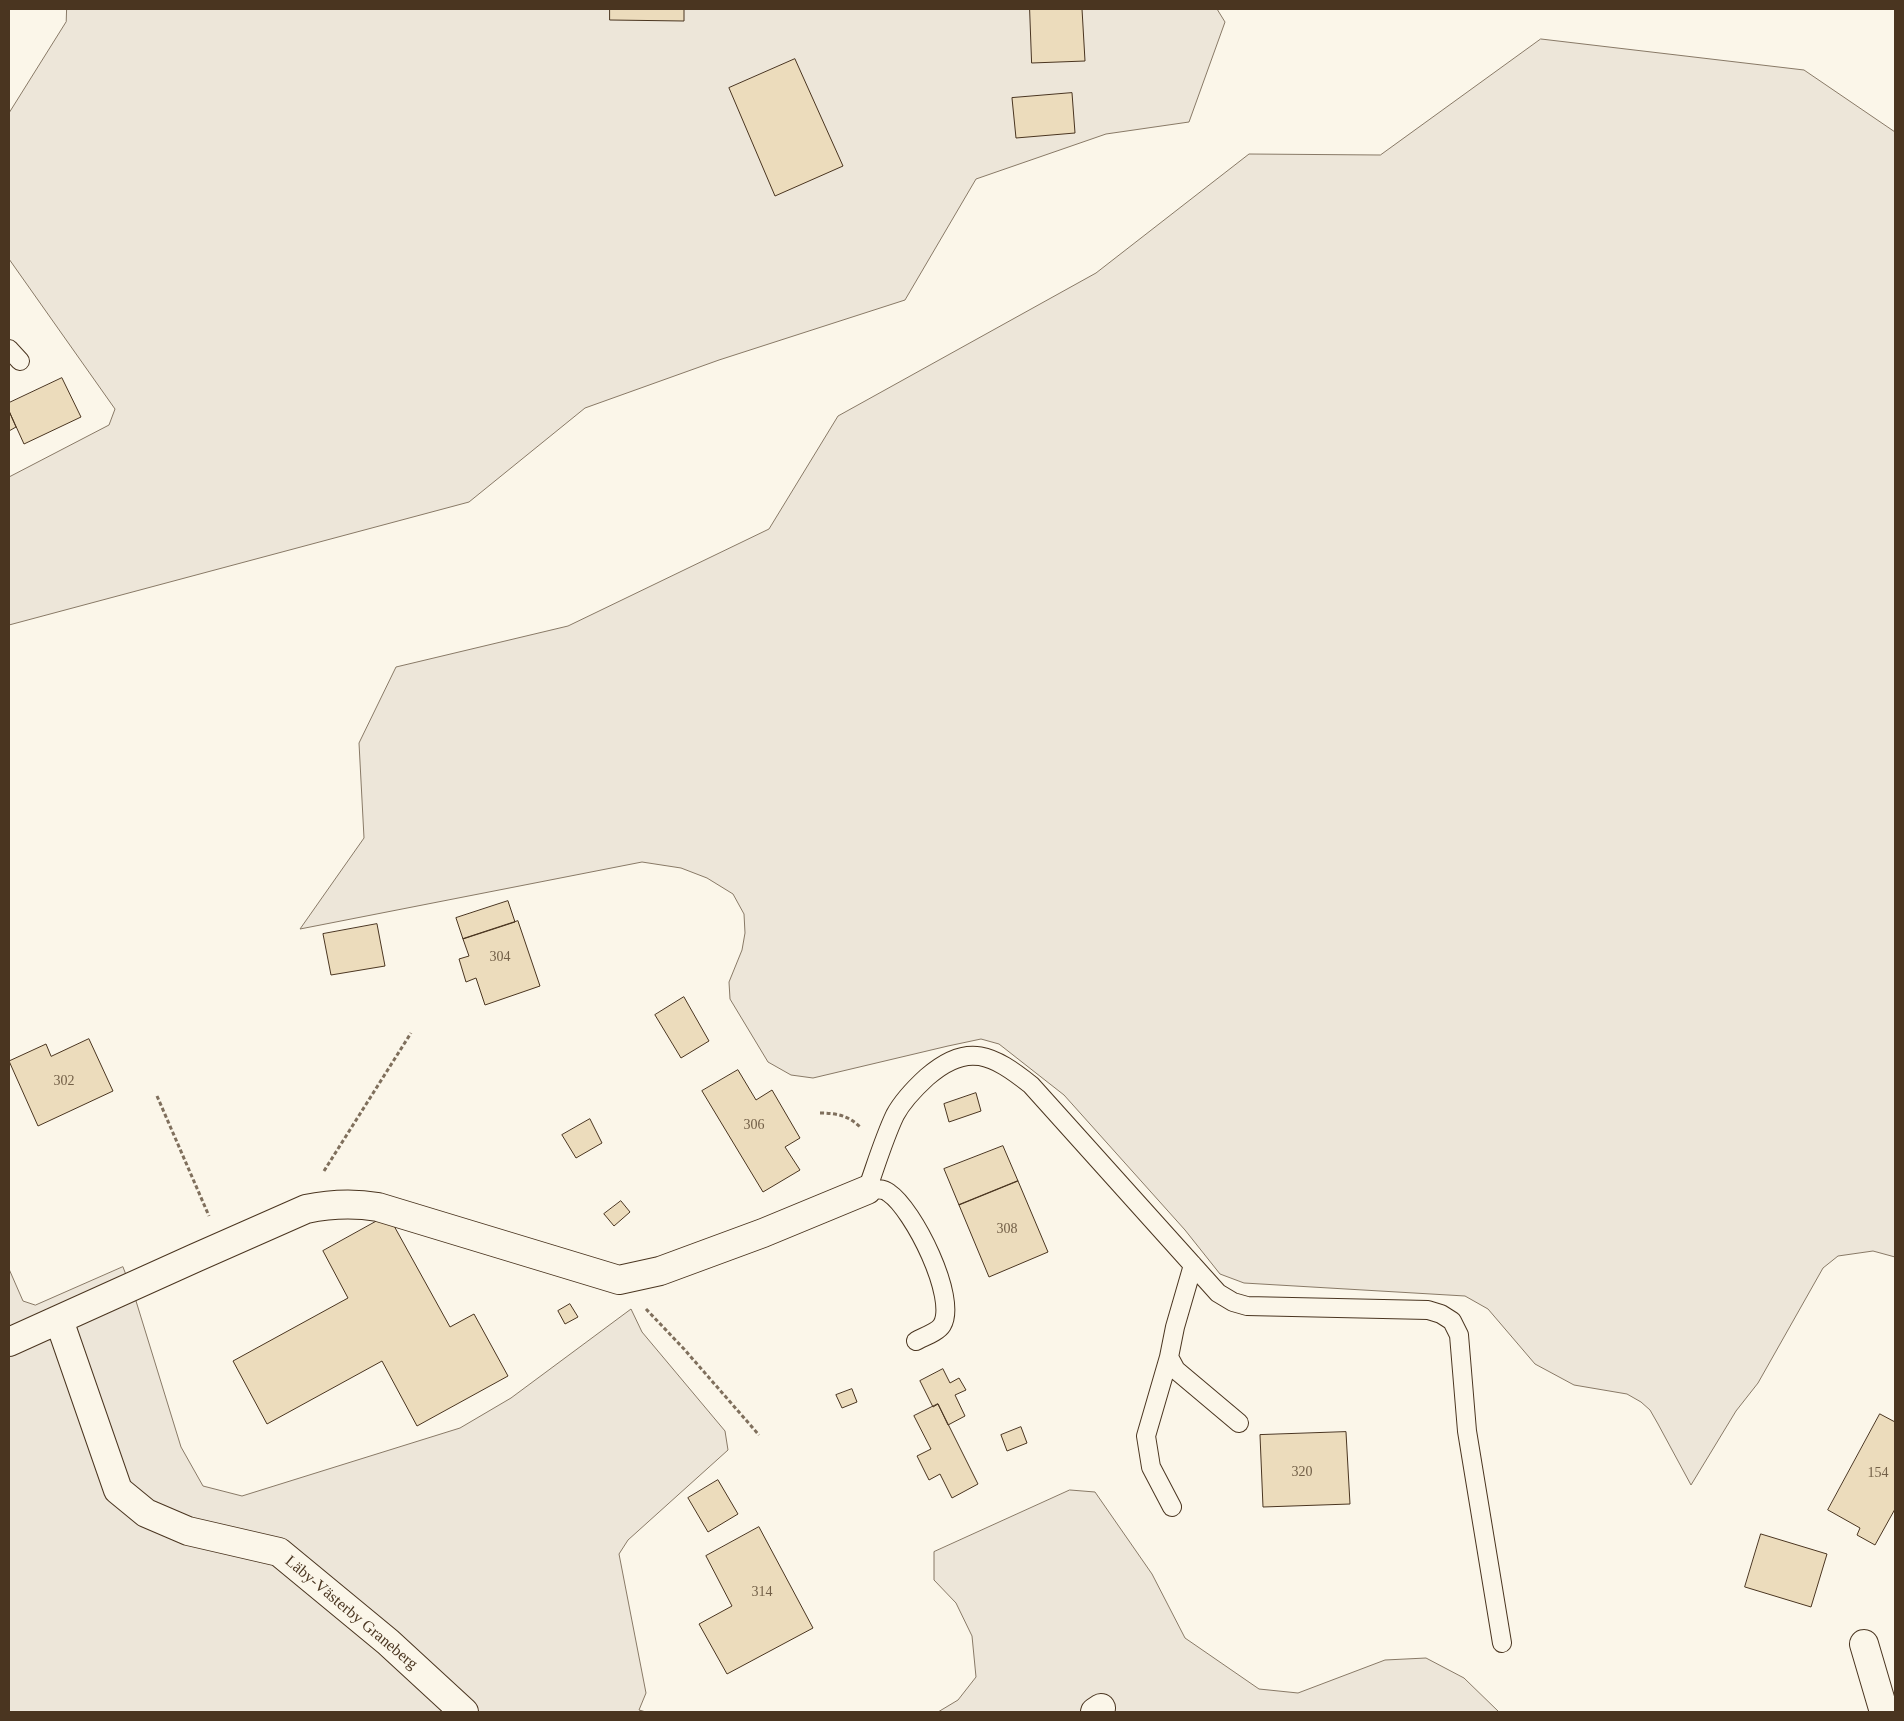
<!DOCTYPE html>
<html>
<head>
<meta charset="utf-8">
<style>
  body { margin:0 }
  #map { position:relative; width:1904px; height:1721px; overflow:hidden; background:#fbf6e9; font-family:Georgia,serif }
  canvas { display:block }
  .frame { position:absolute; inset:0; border:10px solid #4a3520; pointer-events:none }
</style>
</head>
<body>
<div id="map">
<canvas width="1904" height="1721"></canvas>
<div class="frame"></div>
</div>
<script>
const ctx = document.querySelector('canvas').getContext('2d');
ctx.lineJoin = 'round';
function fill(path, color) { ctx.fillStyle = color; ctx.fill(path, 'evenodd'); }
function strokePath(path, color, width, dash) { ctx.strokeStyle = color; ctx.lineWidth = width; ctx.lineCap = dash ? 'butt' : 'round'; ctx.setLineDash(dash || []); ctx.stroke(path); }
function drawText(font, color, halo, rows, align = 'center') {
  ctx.font = font + ' Georgia,serif'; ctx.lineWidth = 4; ctx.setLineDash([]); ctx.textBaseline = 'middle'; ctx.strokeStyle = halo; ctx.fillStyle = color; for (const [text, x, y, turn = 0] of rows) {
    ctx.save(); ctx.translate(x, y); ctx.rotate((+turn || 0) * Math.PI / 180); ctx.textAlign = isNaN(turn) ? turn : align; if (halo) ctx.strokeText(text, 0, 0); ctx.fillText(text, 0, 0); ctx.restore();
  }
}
const green = new Path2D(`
  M67 9H1217L1225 22 1189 122 1106 134 976 179 905 300 719 360 585 408 469 502 9 625V477L109 425 115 409 9 259V113L66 22Z
  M1541 39 1804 70 1895 132V1257L1873 1251 1838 1256 1823 1268 1758 1383 1736 1411 1691 1485 1658 1424 1650 1410 1641 1402 1627 1394 1574 1385 1535 1364 1488 1309 1465 1296 1244 1283 1220 1274 1185 1230 1064 1095 999 1044 981 1039 948 1046 813 1078 791 1075 768 1062 730 999 729 982 742 950 745 933 744 914 733 894 707 878 681 868 642 862 300 929 364 838 359 743 396 667 568 626 769 529 838 416 1096 273 1249 154 1380 155Z
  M123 1267 136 1301 181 1447 203 1486 242 1496 460 1428 511 1398 631 1309 642 1332 725 1431 728 1450 628 1540 619 1554 646 1693 639 1710 646 1712H9V1269L23 1301 35 1305Z
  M1070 1490 1095 1492 1152 1574 1185 1638 1259 1689 1298 1693 1385 1660 1426 1658 1464 1678 1499 1712H938L958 1700 976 1677 972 1636 956 1603 934 1580V1552Z`);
fill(green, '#ede6d9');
strokePath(green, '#887966', 1);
const building = new Path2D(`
  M610 9H684V21L610 20Z
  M1030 9H1082L1085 61 1032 63Z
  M795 59 843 166 775 196 729 88Z
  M1072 93 1075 133 1016 138 1012 98Z
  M62 378 81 417 24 444 9 411V403Z
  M9 411 16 427 9 431Z
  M508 901 515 922 463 939 456 918Z
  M518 921 540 986 485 1005 476 978 466 982 459 959 469 956 463 939Z
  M377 924 385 966 331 975 323 934Z
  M684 997 709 1041 681 1058 655 1015Z
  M89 1039 113 1091 38 1126 9 1061 46 1044 51 1056Z
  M738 1070 756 1100 772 1090 800 1138 785 1147 800 1170 763 1192 702 1091Z
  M976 1093 981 1111 949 1122 944 1104Z
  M590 1119 602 1143 576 1158 562 1135Z
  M1003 1146 1018 1181 959 1205 944 1169Z
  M1018 1181 1048 1252 989 1277 959 1205Z
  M621 1201 630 1212 614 1226 604 1214Z
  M388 1215 450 1327 474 1314 508 1376 417 1426 382 1361 267 1424 233 1361 348 1298 323 1251Z
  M570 1304 578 1317 565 1324 558 1311Z
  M943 1369 950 1383 959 1378 966 1390 955 1395 965 1416 948 1425 938 1404 933 1407 920 1381Z
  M852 1389 857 1402 842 1408 836 1395Z
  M938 1404 978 1484 952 1498 940 1474 929 1480 917 1456 931 1449 914 1416Z
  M1880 1414 1895 1422V1509L1875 1545 1857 1535 1860 1528 1828 1510Z
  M1021 1427 1027 1443 1007 1451 1001 1435Z
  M1346 1432 1350 1504 1263 1507 1260 1435Z
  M718 1480 738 1514 708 1532 688 1498Z
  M759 1527 813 1628 727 1674 699 1624 732 1606 706 1556Z
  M1761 1534 1827 1554 1811 1607 1745 1587Z`);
fill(building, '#ecdcbc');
strokePath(building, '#4a3520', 1);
const lane = new Path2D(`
  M9 349 20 361
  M1193 1265 1175 1327 1169 1357 1176 1370 1239 1423
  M916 1341C923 1337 938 1332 942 1325 958 1298 913 1209 889 1193 883 1188 875 1189 867 1190 876 1165 884 1138 895 1115 903 1100 915 1088 927 1077 968 1041 993 1055 1031 1085L1218 1293 1233 1302 1247 1306 1428 1310 1441 1314 1452 1321 1459 1335 1467 1431 1502 1643
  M1169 1357 1146 1436 1151 1467 1172 1507`);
const street = new Path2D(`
  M59 1320 118 1490 146 1513 188 1531 279 1552 388 1642 464 1712
  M9 1342 195 1258 306 1209C330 1204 354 1203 378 1207L619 1280 660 1271 763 1233 867 1190
  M1864 1644 1884 1712
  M1095 1712 1101 1708`);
strokePath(lane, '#4a3520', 20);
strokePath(street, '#4a3520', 30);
strokePath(new Path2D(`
  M157 1096 209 1216
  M820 1113C835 1113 848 1115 860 1127
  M324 1171 411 1033
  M646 1309 684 1349 759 1435`), '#7f6f5c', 3, [4, 2.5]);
strokePath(lane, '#fbf6e9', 18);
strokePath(street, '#fbf6e9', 28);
drawText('14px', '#725f47', null, [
  ["304",500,957],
  ["302",64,1081],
  ["306",754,1125],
  ["308",1007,1229],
  ["320",1302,1472],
  ["154",1878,1473],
  ["314",762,1592]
]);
drawText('16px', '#4a3520', '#fbf6e9', [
  ["Läby-Västerby Graneberg",351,1613,40]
]);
</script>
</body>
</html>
